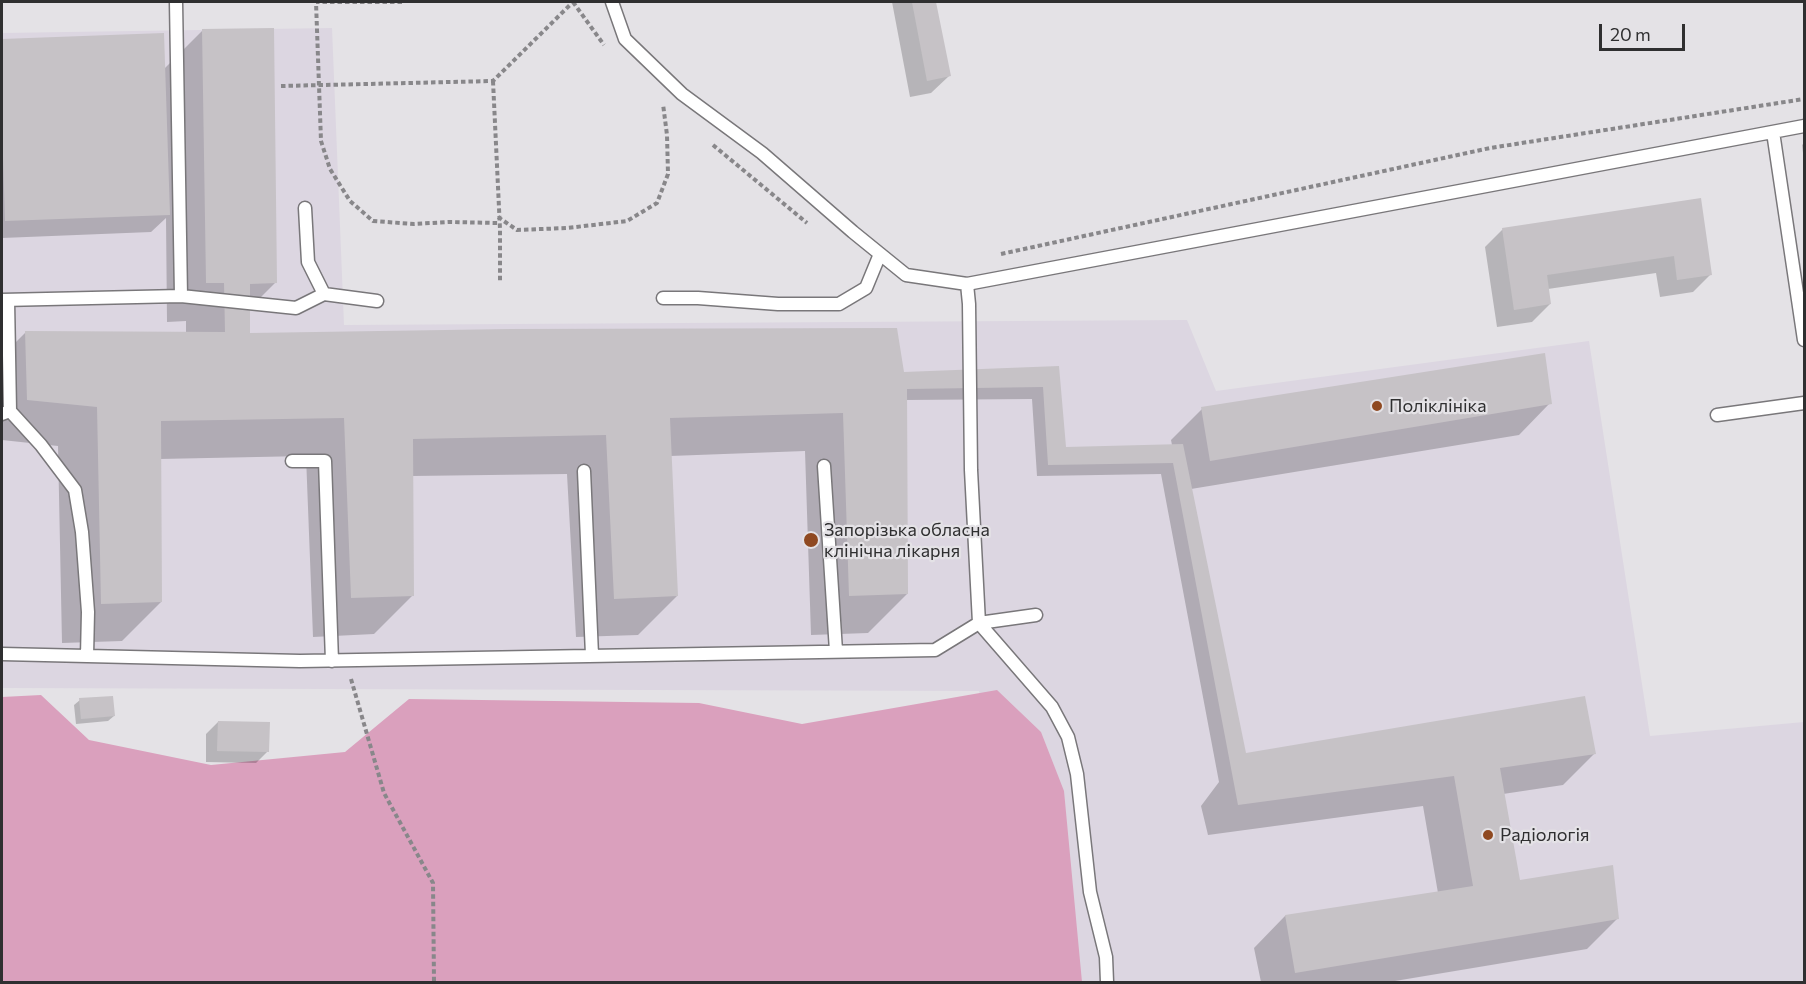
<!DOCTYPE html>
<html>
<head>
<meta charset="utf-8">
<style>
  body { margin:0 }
  #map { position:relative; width:1806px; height:984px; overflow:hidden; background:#e4e2e6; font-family:Commissioner,sans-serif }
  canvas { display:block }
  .frame { position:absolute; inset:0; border:3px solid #2f2f30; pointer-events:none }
  .scale { position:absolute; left:1599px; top:24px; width:86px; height:27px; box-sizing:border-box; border:3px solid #2f2f30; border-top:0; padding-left:8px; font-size:18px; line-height:21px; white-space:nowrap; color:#2f2f30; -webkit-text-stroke:4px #e4e2e6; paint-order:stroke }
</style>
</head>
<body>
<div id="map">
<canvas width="1806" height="984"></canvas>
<div class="frame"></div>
<div class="scale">20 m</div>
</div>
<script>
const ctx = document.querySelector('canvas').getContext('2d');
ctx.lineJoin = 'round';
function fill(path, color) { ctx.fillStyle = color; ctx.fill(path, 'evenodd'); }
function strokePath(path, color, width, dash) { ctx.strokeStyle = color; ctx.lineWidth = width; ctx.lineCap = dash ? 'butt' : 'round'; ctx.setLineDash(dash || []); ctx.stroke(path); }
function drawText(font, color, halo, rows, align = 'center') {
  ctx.font = font + ' Commissioner,sans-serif'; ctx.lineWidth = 4.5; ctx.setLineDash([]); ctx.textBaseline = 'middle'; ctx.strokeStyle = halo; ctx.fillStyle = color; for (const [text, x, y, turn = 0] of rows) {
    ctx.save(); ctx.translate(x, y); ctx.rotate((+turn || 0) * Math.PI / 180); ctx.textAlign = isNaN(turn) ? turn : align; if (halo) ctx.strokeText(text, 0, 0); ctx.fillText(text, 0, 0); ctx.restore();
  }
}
fill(new Path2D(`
  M332 28 344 325 1187 320 1216 391 1589 341 1650 736 1804 722V982H1052L979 691 2 688V33Z`), '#dcd6e1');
fill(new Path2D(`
  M997 690 1041 732 1064 791 1082 982H2V697L41 695 89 740 211 765 345 752 409 699 699 703 802 724Z`), '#daa0bd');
fill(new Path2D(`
  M892 2H935L949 76 931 93 910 97Z
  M203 30 276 282 249 309V334L903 374 1057 367 1065 449 1172 445 1171 440 1202 409 1550 403 1519 435 1191 489 1245 755 1594 754 1563 785 1503 794 1519 881 1618 918 1587 949 1389 982H1261L1254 948 1285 916 1438 893 1423 806 1208 835 1201 806 1219 782 1161 474 1037 476 1032 399 905 400 907 594 868 633 811 635 805 451 670 456 677 596 638 635 576 637 567 474 412 476 413 595 374 634 313 637 306 456 159 459 161 602 122 641 62 643 58 446 2 440V356L26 332 186 333V321L167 322 166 218 151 232 2 238V41L163 35 164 69Z
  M1804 143V161L1802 145Z
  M1699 199 1711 274 1693 292 1660 297 1656 273 1548 289 1550 304 1532 322 1497 327 1485 247 1503 229Z
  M80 700 114 716 108 721 76 724 74 705Z
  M218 722 268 751 256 763 206 762V734Z`), '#0003');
fill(new Path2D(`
  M912 2H936L951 76 927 81Z
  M274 28 277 283 250 284V333L510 329 897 328 904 372 1059 366 1066 447 1183 444 1246 753 1585 696 1596 754 1500 768 1520 880 1613 865 1619 919 1295 973 1285 915 1473 886 1454 776 1238 805 1173 463 1048 465 1043 387 907 389 908 594 849 596 843 413 670 418 678 596 614 599 606 435 413 439 414 596 351 598 344 418 161 421 162 602 101 604 97 407 27 400 25 331 225 332 224 283H206L202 29Z
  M164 33 170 215 5 221 2 125V39Z
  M1701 198 1712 275 1677 280 1674 256 1547 275 1551 304 1514 310 1502 228Z
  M1545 353 1552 404 1210 461 1201 407Z
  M113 696 115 716 81 719 79 698Z
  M218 721 270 722 269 752 217 751Z`), '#c6c2c6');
const lane = new Path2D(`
  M1773 132 1804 340
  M305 208 308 262 324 294 377 301
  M967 284 1804 126
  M181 296 296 308 324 294
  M663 298H698L778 304H839L866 288 880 254
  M2 300 181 296 176 2
  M10 411 41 445 75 490 82 532 88 612 87 656
  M2 414 10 411 8 300
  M1717 415 1804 403
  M292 461H325L332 661
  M824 466 836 651
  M584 471 592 655
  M979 623 1052 707 1068 737 1077 774 1090 892 1106 957 1107 982
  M979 623 1036 615
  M2 654 300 661 935 650 979 623 971 470 969 304 967 284 906 275 853 232 762 153 682 94 625 39 612 2`);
strokePath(lane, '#79777a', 15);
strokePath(new Path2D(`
  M402 2H316L321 141 330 169 350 201 373 221 414 224 449 222 498 223
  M573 2 604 45
  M493 81 500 229V281
  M281 86 493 81 573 2
  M713 145 807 223
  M498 217 517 230 567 228 627 221 657 203 668 174 667 135 663 104
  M1001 254 1490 148 1804 99
  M351 679 384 793 433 883 434 982`), '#88878a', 4, [4.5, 3]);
strokePath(lane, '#fff', 12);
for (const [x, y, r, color] of [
  [1377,406,6,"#8f4921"],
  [811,540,8,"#8f4921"],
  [1488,835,6,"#8f4921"]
]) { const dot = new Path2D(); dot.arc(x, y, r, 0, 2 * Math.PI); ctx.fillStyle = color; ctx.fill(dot); strokePath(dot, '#e4e2e6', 2); }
drawText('18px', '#2f2f30', '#e4e2e6', [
  ["Поліклініка",1389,406],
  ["Запорізька обласна",824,530],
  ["клінічна лікарня",824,551],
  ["Радіологія",1500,835]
], 'left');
</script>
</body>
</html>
